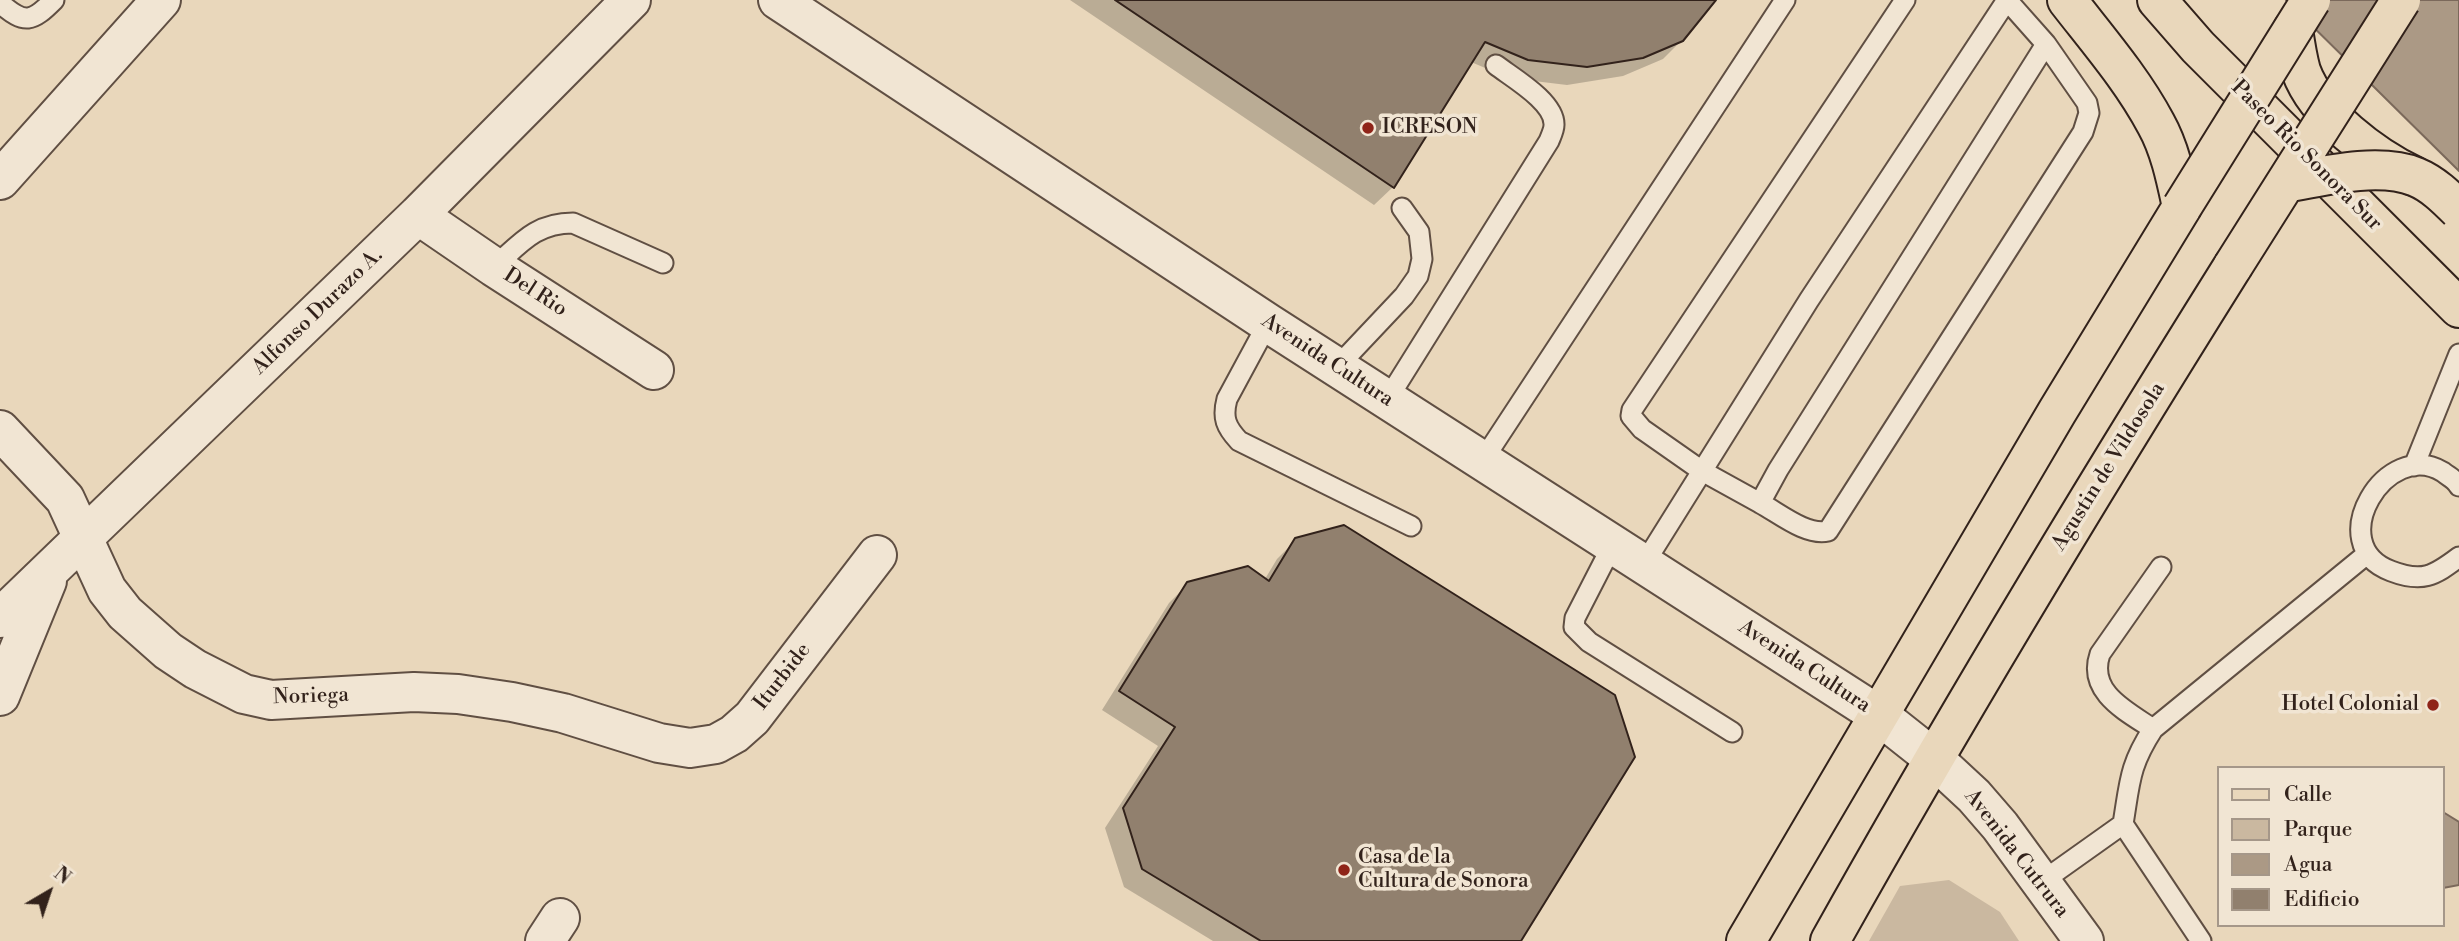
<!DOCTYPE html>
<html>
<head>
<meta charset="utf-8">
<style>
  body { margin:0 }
  #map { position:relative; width:2459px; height:941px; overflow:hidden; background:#e9d7bb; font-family:"Libre Bodoni",serif }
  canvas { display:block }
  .legend { position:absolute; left:2217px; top:766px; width:228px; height:161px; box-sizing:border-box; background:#f1e5d3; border:2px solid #a59789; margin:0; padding:9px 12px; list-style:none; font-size:21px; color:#32221b }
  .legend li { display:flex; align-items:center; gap:14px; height:35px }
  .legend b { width:35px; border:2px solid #a59789 }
  .north { position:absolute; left:14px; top:857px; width:70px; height:70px; -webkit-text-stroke:5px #f1e5d3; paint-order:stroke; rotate:39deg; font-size:19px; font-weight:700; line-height:28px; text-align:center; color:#32221b }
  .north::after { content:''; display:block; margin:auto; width:24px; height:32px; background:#32221b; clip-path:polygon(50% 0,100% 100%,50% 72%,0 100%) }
</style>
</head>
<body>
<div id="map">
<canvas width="2459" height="941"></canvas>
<ul class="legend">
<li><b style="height:9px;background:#e9d7bb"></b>Calle</li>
<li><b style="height:19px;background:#cab8a0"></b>Parque</li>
<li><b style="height:19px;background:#ab9985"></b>Agua</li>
<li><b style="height:19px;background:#91806e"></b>Edificio</li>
</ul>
<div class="north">N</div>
</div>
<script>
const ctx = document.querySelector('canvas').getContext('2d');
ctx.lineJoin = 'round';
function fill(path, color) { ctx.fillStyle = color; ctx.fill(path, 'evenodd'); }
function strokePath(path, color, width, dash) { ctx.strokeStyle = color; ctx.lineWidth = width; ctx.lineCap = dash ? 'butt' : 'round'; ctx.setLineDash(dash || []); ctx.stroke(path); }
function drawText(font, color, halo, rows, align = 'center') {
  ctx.font = font + ' "Libre Bodoni",serif'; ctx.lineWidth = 7; ctx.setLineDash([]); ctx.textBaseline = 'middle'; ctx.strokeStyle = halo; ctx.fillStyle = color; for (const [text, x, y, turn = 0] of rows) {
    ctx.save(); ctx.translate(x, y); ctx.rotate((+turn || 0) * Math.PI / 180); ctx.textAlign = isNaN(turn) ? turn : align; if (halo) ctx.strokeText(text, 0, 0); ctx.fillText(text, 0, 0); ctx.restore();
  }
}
fill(new Path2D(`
  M1949 880 2000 912 2019 941H1869L1900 886Z`), '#cab8a0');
const water = new Path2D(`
  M2286 0H2459V171Z
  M2443 812 2459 822V885L2443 888Z`);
fill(water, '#ab9985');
strokePath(water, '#7b695b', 2);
fill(new Path2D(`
  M1070 0H1714L1682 40 1663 59 1623 76 1567 85 1509 78 1471 62 1393 187 1374 205Z
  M1296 540 1519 941H1213L1124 887 1105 828 1158 746 1102 710 1169 603 1188 584 1265 579 1277 559Z`), '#0003');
const building = new Path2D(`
  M1115 0H1716L1683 41 1643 58 1587 67 1528 60 1485 42 1394 188Z
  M1344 525 1615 695 1635 757 1521 941H1261L1142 869 1123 808 1175 727 1119 691 1187 582 1248 566 1269 581 1295 538Z`);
fill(building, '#91806e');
strokePath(building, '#32221b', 2);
const service = new Path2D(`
  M0 3C25 25 32 22 54 0
  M494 267C520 244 535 223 573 223L663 263
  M1268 323 1227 399C1222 418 1226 427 1239 441L1411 526
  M1337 367 1404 296 1418 276 1422 259 1419 232 1402 208
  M1387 400 1549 141C1551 136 1554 130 1554 125 1555 102 1513 78 1496 65
  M1483 460 1785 0
  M2414 466 2459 354
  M2459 486C2455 479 2449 477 2443 472 2387 437 2321 545 2391 571 2422 583 2434 576 2459 557
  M1760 503C1779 513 1806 536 1828 531L2083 132 2089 113 2087 103 2046 44
  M1613 544 1575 618 1574 627 1589 642 1732 732
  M1644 564 1809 300 2007 0 2046 44 1778 470 1760 503 1702 471 1642 429 1631 416 1632 410 1905 0
  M2153 729C2126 711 2087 692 2100 654L2161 567
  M2123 824 2201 941
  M2040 883 2123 824C2130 782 2129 766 2153 729L2367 554`);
const minor = new Path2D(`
  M0 180 161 0
  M418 215 494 267 654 370
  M0 430 65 499 107 590 125 613 168 651 195 669 244 694 271 700 414 692 458 694 512 702 563 713 659 743 690 748 716 744 734 734 752 718 877 555
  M0 618 418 215 631 0
  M0 696 47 581
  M545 941 560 918`);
const tertiary = new Path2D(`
  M778 0 1268 323 1880 716 1933 758 1974 796 2000 826 2084 941`);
const primary = new Path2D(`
  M2157 0 2198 47 2459 308
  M2293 29C2295 43 2297 57 2301 71 2317 115 2374 157 2414 176
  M1746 941 2057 412 2182 207C2176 179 2170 149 2156 124 2132 79 2098 40 2067 0
  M1830 941C1958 712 2094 488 2233 266`);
strokePath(service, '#604f43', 23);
strokePath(minor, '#604f43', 42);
strokePath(tertiary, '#604f43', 42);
strokePath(primary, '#32221b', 42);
strokePath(service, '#f1e5d3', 19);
strokePath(minor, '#f1e5d3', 38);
strokePath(tertiary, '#f1e5d3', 38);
strokePath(primary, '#e9d7bb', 38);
const primaryBridge = new Path2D(`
  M2286 183C2323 176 2379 162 2416 177 2433 184 2446 197 2459 210
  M2182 207 2311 0
  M2233 266 2401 0`);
strokePath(primaryBridge, '#32221b', 42, []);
strokePath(primaryBridge, '#e9d7bb', 38);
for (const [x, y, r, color] of [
  [1368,128,7,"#8f2418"],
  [2433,705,7,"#8f2418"],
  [1344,870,7,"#8f2418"]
]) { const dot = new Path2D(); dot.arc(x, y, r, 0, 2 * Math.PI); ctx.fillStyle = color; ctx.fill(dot); strokePath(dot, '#f1e5d3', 2.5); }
drawText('21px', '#32221b', '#f1e5d3', [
  ["ICRESON",1382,128],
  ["Hotel Colonial",2419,705,"right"],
  ["Casa de la",1358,858],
  ["Cultura de Sonora",1358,882]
], 'left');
drawText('21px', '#32221b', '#f1e5d3', [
  ["Paseo Rio Sonora Sur",2306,156,45],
  ["Del Rio",535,293,33],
  ["Alfonso Durazo A.",318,312,-44],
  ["Avenida Cultura",1327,361,33],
  ["Agustin de Vildosola",2109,467,-58],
  ["Avenida Cultura",1804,667,33],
  ["Iturbide",783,677,-52],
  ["Noriega",311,697,-2],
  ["Avenida Cutrura",2016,854,52]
]);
</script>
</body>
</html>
